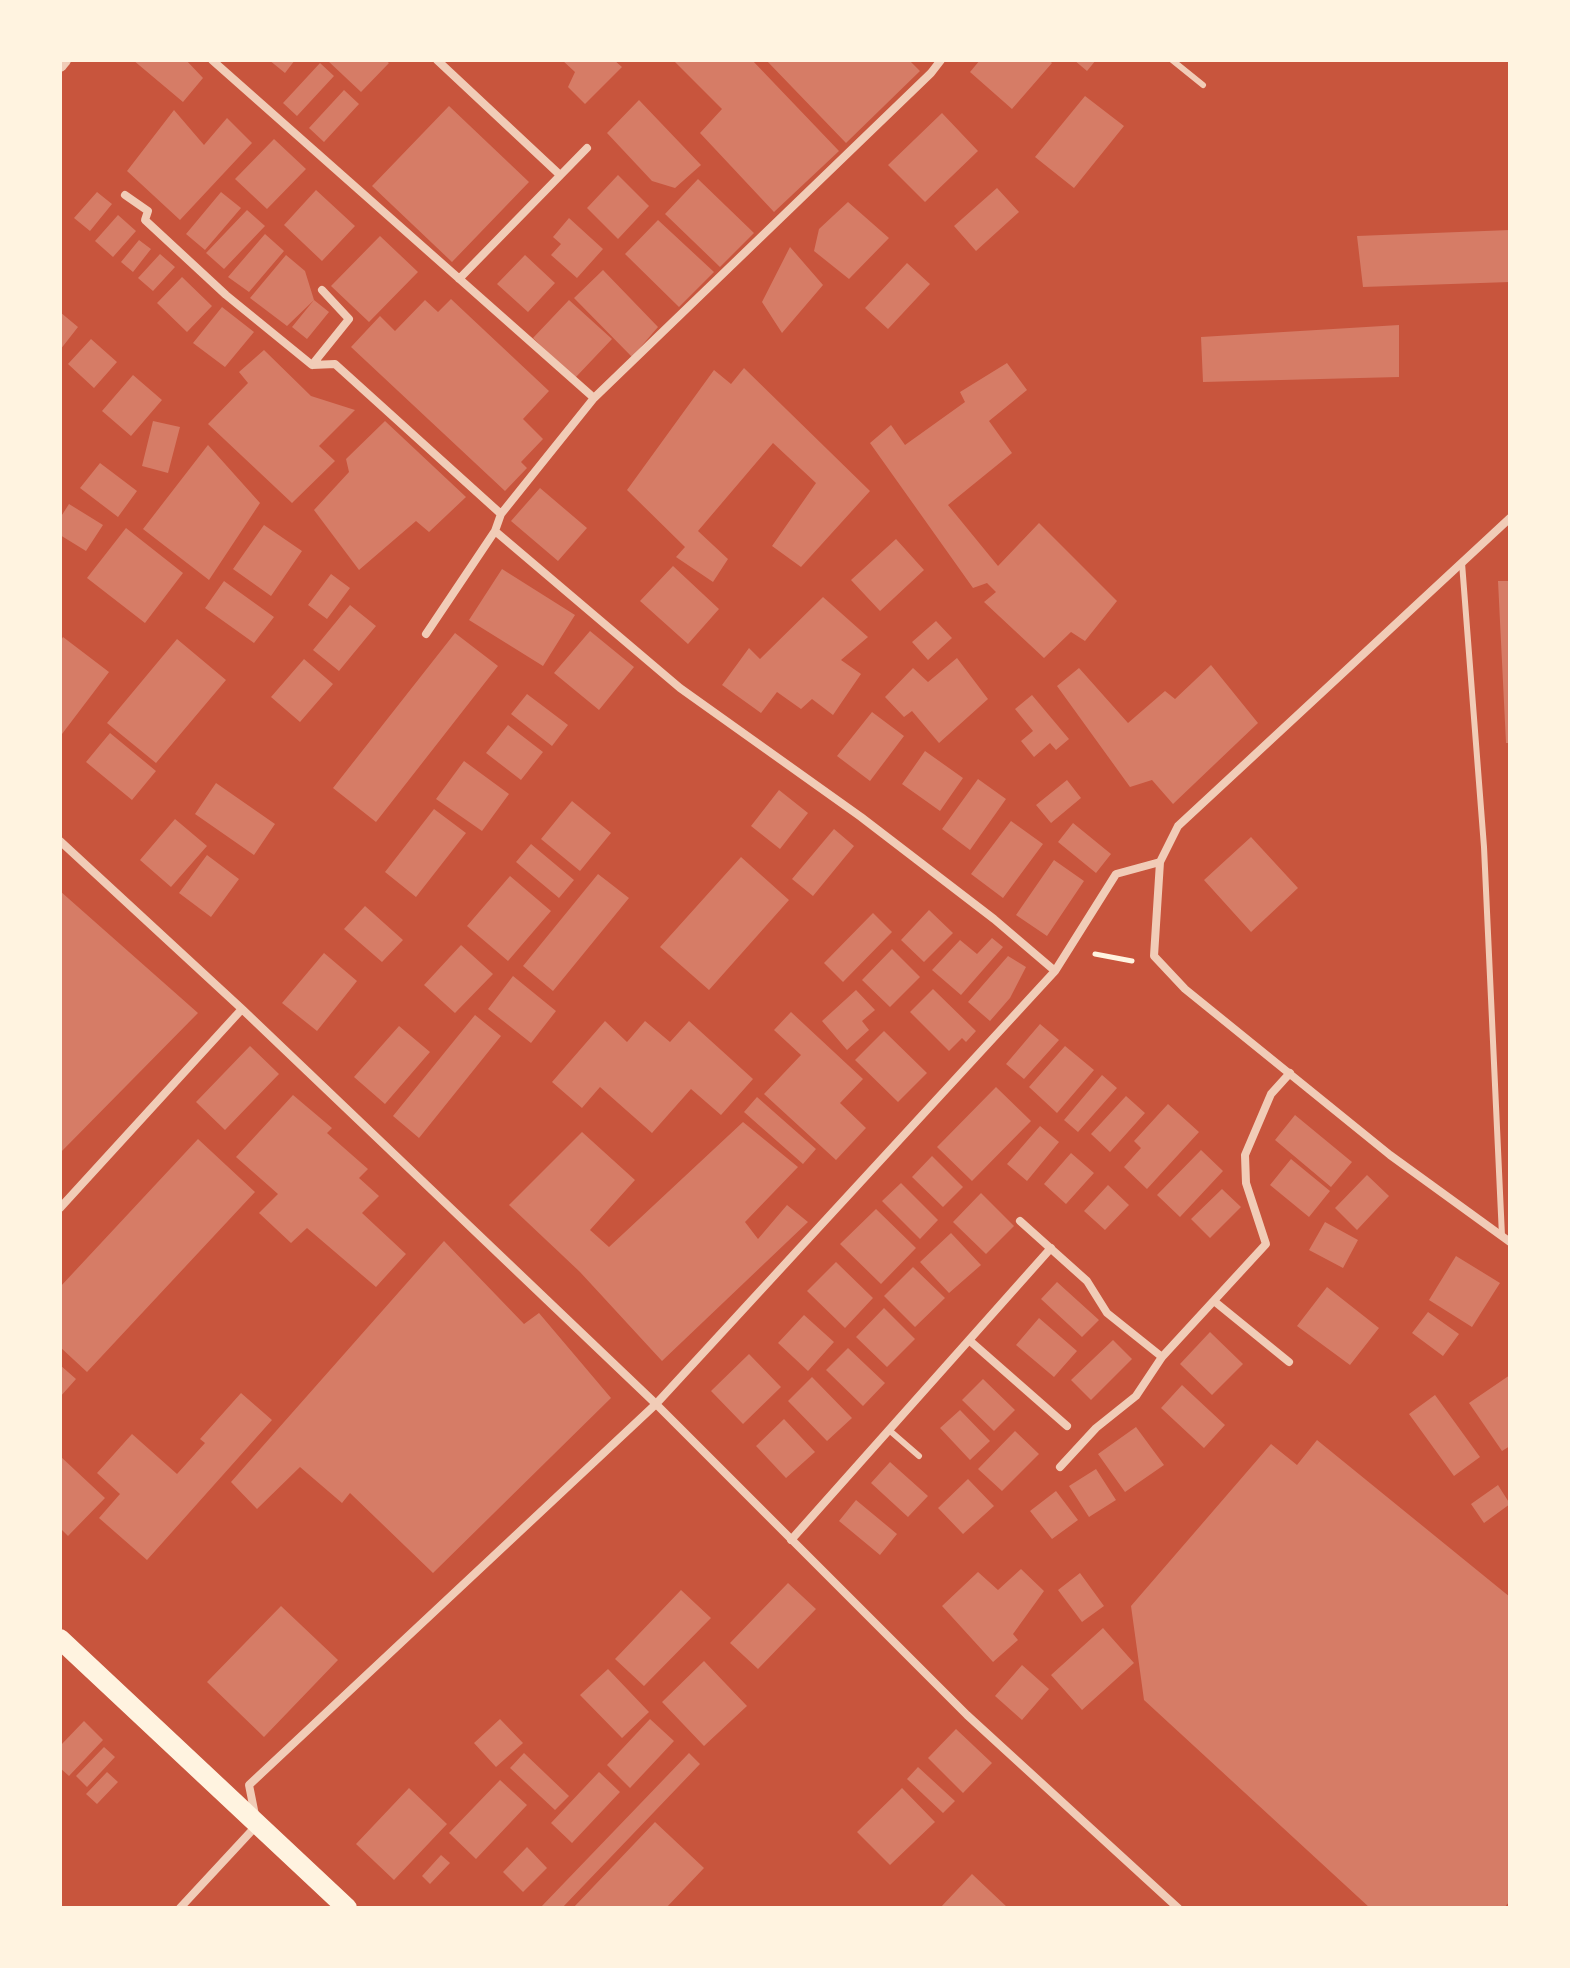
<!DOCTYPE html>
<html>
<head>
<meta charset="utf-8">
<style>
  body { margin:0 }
  #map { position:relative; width:1570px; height:1968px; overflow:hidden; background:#c8553d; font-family:Karla,sans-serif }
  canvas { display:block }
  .frame { position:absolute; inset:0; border:62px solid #fff3e0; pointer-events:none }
</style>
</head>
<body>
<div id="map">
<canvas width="1570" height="1968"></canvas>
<div class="frame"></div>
</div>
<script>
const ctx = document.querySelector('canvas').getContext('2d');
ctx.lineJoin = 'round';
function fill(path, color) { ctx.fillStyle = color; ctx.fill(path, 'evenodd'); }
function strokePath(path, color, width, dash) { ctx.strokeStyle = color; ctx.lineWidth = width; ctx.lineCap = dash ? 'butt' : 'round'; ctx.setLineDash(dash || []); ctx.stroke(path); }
fill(new Path2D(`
  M133 60H186L203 78 183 102Z
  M269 60H295L285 73Z
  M327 60H385L389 63 361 92Z
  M562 60H614L622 67 585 104 568 87 575 72Z
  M673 60H752L839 151 774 212 700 133 722 109Z
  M766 60H909L920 71 846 143Z
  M980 60H1049L1052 63 1012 109 970 72Z
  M1074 60H1096L1087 71Z
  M320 63 334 76 297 116 283 103Z
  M344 90 359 104 324 142 309 128Z
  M1085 96 1124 126 1074 188 1035 157Z
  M639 100 701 165 675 188 652 181 607 133Z
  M449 106 529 182 452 262 372 186Z
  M174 110 204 145 227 118 252 143 180 220 127 171Z
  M942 113 978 151 925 202 888 165Z
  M274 139 306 169 267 209 235 179Z
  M618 175 649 206 618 239 587 208Z
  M698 179 754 233 720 267 665 214Z
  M997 188 1019 212 976 251 954 226Z
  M316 190 355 226 322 261 284 225Z
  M97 192 112 204 90 231 74 218Z
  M221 192 241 208 205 250 186 234Z
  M848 202 889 238 849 279 814 251 819 229Z
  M247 210 265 226 224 269 206 253Z
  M118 215 136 231 113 257 95 241Z
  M569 218 603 249 577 278 551 255 561 244 553 237Z
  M658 220 714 272 679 307 625 254Z
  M1510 230V282L1363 287 1357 236Z
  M265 234 284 251 249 292 228 277Z
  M380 236 418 272 369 322 331 286Z
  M139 240 151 249 133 272 121 262Z
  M790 247 823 285 782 333 762 302Z
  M160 254 175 267 153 291 138 278Z
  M286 255 305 271 314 300 329 312 307 339 292 327 314 300 287 326 250 298Z
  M525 255 555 283 528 312 497 284Z
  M907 263 930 284 888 329 865 308Z
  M603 270 658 327 632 357 574 298Z
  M182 277 212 306 187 332 157 303Z
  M451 299 549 391 523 419 543 439 521 462 527 468 505 491 351 347 380 316 395 331 425 300 438 312Z
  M569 300 612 339 575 378 533 338Z
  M222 307 254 332 225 367 193 343Z
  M60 312 78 327 60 350Z
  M1399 325V377L1203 382 1201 337Z
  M91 339 117 362 94 388 68 364Z
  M264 350 311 396 355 410 319 446 335 461 292 503 208 424 248 383 239 372Z
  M1007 363 1027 390 989 421 1012 453 948 505 998 566 1039 523 1117 601 1085 641 1071 632 1044 658 984 602 996 592 987 583 973 588 870 443 891 425 905 445 965 402 960 392Z
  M744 368 870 491 801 567 772 546 816 483 773 443 698 531 728 559 713 582 676 557 685 547 627 490 714 370 731 384Z
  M133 375 162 400 131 436 102 411Z
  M153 421 180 427 168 473 142 466Z
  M385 421 466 497 429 532 416 521 359 570 314 510 349 472 346 459Z
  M208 445 260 503 209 580 143 529Z
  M100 463 137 491 118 517 80 488Z
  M540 488 587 528 558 561 511 521Z
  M69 504 103 525 86 551 60 535V518Z
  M264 525 302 551 271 596 233 569Z
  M126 528 183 573 145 623 87 578Z
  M896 539 924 570 880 611 851 580Z
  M673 566 719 609 688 644 640 601Z
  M502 569 575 615 543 666 469 620Z
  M331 574 350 588 327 619 308 605Z
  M224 581 274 617 254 643 205 608Z
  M1498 581H1510V743H1506Z
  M823 597 868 637 841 660 861 674 833 715 812 699 801 709 777 692 761 713 722 685 749 648 760 659Z
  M350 605 376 626 339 671 313 650Z
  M936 621 952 638 928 660 912 642Z
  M590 631 634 667 599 710 554 673Z
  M455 633 498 666 376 822 333 788Z
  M63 637 109 672 62 734 60 732V642Z
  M177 639 226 680 156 763 107 723Z
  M957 658 988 699 939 743 912 711 904 717 885 697 913 668 928 682Z
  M304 659 333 684 300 722 271 697Z
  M1211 665 1258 723 1173 804 1152 780 1130 787 1057 686 1079 668 1128 723 1165 691 1175 699Z
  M527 694 568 725 552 746 511 714Z
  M1032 695 1069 739 1056 750 1050 743 1034 757 1021 741 1033 731 1015 709Z
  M872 712 904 736 870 781 837 756Z
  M508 725 543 752 521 780 486 753Z
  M110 733 156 771 132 800 86 762Z
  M925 751 963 778 940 811 902 784Z
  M464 761 509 794 482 831 436 799Z
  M978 779 1006 799 970 850 942 829Z
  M1067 780 1081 798 1051 823 1036 805Z
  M216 783 275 824 254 855 195 814Z
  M779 790 808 813 780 849 751 826Z
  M572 801 611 833 580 871 541 839Z
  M434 809 466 833 416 897 385 872Z
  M175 819 207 846 171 887 140 860Z
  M1011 821 1043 844 1003 898 971 874Z
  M1073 823 1111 854 1096 873 1058 842Z
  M834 829 854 846 813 896 792 879Z
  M1251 837 1298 888 1251 932 1204 880Z
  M531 844 574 880 559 898 516 862Z
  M207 855 239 879 211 917 179 893Z
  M741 857 789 900 709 990 660 947Z
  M1054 860 1084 881 1047 936 1016 915Z
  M598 874 629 898 553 991 523 966Z
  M510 876 551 911 508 961 467 926Z
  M60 891 198 1013 60 1153Z
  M365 906 403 940 382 962 344 929Z
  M929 910 953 933 924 962 901 940Z
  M873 913 892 932 843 982 824 963Z
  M992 938 1003 947 961 995 932 970 960 940 977 954Z
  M461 945 493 974 455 1013 424 985Z
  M892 949 920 977 890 1007 862 980Z
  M324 953 357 981 317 1031 282 1003Z
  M1008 956 1026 967 1010 998 990 1021 968 1002Z
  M513 976 556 1011 531 1043 488 1009Z
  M933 989 976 1031 966 1042 962 1038 949 1051 910 1012Z
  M856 990 875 1010 862 1021 869 1030 847 1050 822 1021Z
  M791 1012 863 1079 840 1103 866 1128 836 1160 764 1094 801 1055 774 1030Z
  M475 1015 501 1036 419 1138 393 1116Z
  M605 1021 627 1042 645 1021 670 1042 689 1021 753 1079 721 1115 691 1089 652 1133 600 1087 582 1108 552 1082Z
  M1040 1024 1059 1040 1024 1079 1006 1064Z
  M399 1026 430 1052 385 1104 354 1077Z
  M884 1031 927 1073 898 1102 855 1060Z
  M250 1046 279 1074 225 1130 196 1102Z
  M1065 1046 1094 1070 1057 1113 1029 1087Z
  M1102 1075 1117 1088 1078 1132 1064 1120Z
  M996 1087 1031 1121 972 1181 937 1147Z
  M293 1095 332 1128 327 1133 368 1169 359 1178 379 1196 362 1213 406 1254 376 1287 307 1228 291 1243 259 1213 278 1194 236 1157Z
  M1126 1096 1145 1113 1110 1152 1091 1134Z
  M757 1097 816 1149 803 1164 744 1112Z
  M1168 1104 1199 1132 1147 1189 1124 1167 1141 1148 1134 1141Z
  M1295 1115 1352 1162 1331 1187 1275 1140Z
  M743 1122 798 1167 745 1222 758 1239 787 1205 808 1222 662 1361 580 1272 509 1205 582 1132 635 1180 590 1230 609 1247Z
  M1040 1126 1059 1142 1027 1181 1007 1164Z
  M198 1139 255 1192 87 1372 60 1347V1287Z
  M1201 1150 1223 1171 1180 1217 1157 1195Z
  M1071 1153 1094 1173 1066 1204 1044 1184Z
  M932 1156 963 1187 943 1207 912 1177Z
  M1291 1159 1330 1191 1309 1217 1270 1185Z
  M1367 1175 1389 1196 1357 1230 1335 1208Z
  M901 1183 938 1220 920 1239 882 1201Z
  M1108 1185 1129 1205 1105 1230 1084 1211Z
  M1222 1189 1241 1207 1210 1238 1191 1219Z
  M981 1193 1014 1226 986 1254 953 1222Z
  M876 1209 916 1248 881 1284 840 1244Z
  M1325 1222 1358 1240 1343 1268 1309 1250Z
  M951 1233 981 1265 949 1293 920 1262Z
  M444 1241 524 1324 539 1313 611 1398 433 1573 350 1493 342 1503 300 1467 257 1509 231 1482Z
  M1456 1256 1500 1283 1472 1327 1429 1300Z
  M836 1262 873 1298 845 1328 807 1291Z
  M913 1267 945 1298 915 1327 884 1296Z
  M1057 1282 1099 1320 1082 1337 1041 1299Z
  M1327 1287 1379 1328 1350 1365 1297 1326Z
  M884 1308 915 1339 887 1367 856 1337Z
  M1428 1312 1459 1334 1443 1356 1412 1333Z
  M804 1315 834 1342 808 1371 778 1343Z
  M1039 1318 1077 1351 1054 1377 1016 1345Z
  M1210 1332 1243 1364 1212 1395 1180 1364Z
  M1113 1340 1132 1359 1091 1400 1071 1380Z
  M848 1348 885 1383 863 1406 826 1370Z
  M749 1354 781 1387 743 1424 711 1391Z
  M60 1365 76 1379 60 1397Z
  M1510 1375V1446L1502 1451 1469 1403Z
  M812 1377 852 1418 827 1441 788 1401Z
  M983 1379 1015 1410 994 1431 962 1400Z
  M1182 1385 1225 1425 1204 1448 1161 1408Z
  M241 1393 272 1420 147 1560 99 1518 120 1494 97 1473 132 1434 177 1474 205 1443 200 1439Z
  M1435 1395 1480 1457 1454 1476 1409 1414Z
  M960 1410 990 1441 970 1460 940 1428Z
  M784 1419 815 1452 786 1478 756 1446Z
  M1136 1427 1164 1465 1125 1492 1098 1454Z
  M1015 1431 1039 1454 1002 1491 978 1469Z
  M1317 1440 1510 1597V1901L1504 1908H1370L1144 1700 1131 1606 1271 1444 1297 1465Z
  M60 1456 105 1498 68 1536 60 1528Z
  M890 1462 928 1496 908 1517 871 1483Z
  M1096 1469 1116 1500 1089 1517 1069 1486Z
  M968 1479 994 1506 963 1534 938 1508Z
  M1498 1485 1510 1504 1484 1523 1471 1504Z
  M1056 1491 1078 1520 1052 1539 1030 1511Z
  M856 1500 897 1534 880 1555 839 1521Z
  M1021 1569 1044 1591 1013 1634 1018 1640 993 1662 942 1606 978 1572 998 1590Z
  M1080 1573 1104 1606 1082 1622 1058 1590Z
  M788 1583 816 1609 758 1669 730 1643Z
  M681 1590 711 1618 644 1686 615 1659Z
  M281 1606 338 1660 264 1737 207 1682Z
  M1103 1628 1134 1663 1082 1710 1051 1675Z
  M704 1661 747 1706 704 1746 662 1702Z
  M1022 1665 1049 1689 1022 1720 995 1696Z
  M608 1669 649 1712 622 1738 580 1695Z
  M500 1719 523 1743 496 1767 474 1743Z
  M650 1719 674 1741 630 1788 607 1765Z
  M84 1721 103 1740 69 1776 60 1768V1746Z
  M956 1729 992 1763 963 1793 928 1758Z
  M104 1747 115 1757 87 1787 76 1776Z
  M524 1753 569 1796 555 1810 510 1768Z
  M689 1753 700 1764 562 1908H540Z
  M918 1767 955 1801 943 1813 907 1779Z
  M107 1772 118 1782 97 1804 86 1794Z
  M599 1772 620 1792 572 1843 551 1823Z
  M500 1780 527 1805 476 1859 449 1833Z
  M409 1788 447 1824 394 1880 356 1844Z
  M902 1788 935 1822 890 1865 857 1832Z
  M655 1822 704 1868 666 1908H573Z
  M527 1847 547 1868 523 1892 503 1872Z
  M441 1855 450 1863 430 1884 422 1876Z
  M972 1874 1008 1908H940Z`), '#d67c66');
strokePath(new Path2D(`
  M1095 954 1132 961`), '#fff3e0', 5);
strokePath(new Path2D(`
  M1172 60 1203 85
  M1462 563 1484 847 1502 1236
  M889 1430 919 1456`), '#f1ccb7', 6);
strokePath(new Path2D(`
  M212 60 594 398
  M437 60 560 175
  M941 60 931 73 594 398 501 514 495 531 680 688 861 817 994 919 1055 971
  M125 195 148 211 145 220 226 295 312 365 335 364 501 514
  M459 279 587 148
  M312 365 349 319 322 290
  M1510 518 1178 826 1160 862 1154 956 1185 989 1390 1155 1510 1242
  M426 634 495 531
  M60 841 242 1009 656 1404 967 1715 1178 1908
  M60 1208 242 1009
  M1020 1221 1087 1281 1107 1313 1162 1357 1266 1244 1246 1183 1245 1155 1271 1094 1290 1073
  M1214 1301 1289 1362
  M969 1340 1067 1426
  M1060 1467 1096 1428 1136 1396 1162 1357
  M791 1540 1051 1248
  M180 1908 257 1825 249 1785 656 1404 1055 971 1116 874 1160 862`), '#f1ccb7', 8);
strokePath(new Path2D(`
  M60 65 64 60`), '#f1ccb7', 14);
strokePath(new Path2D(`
  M60 1639 347 1908`), '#fff3e0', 20);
</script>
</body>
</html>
